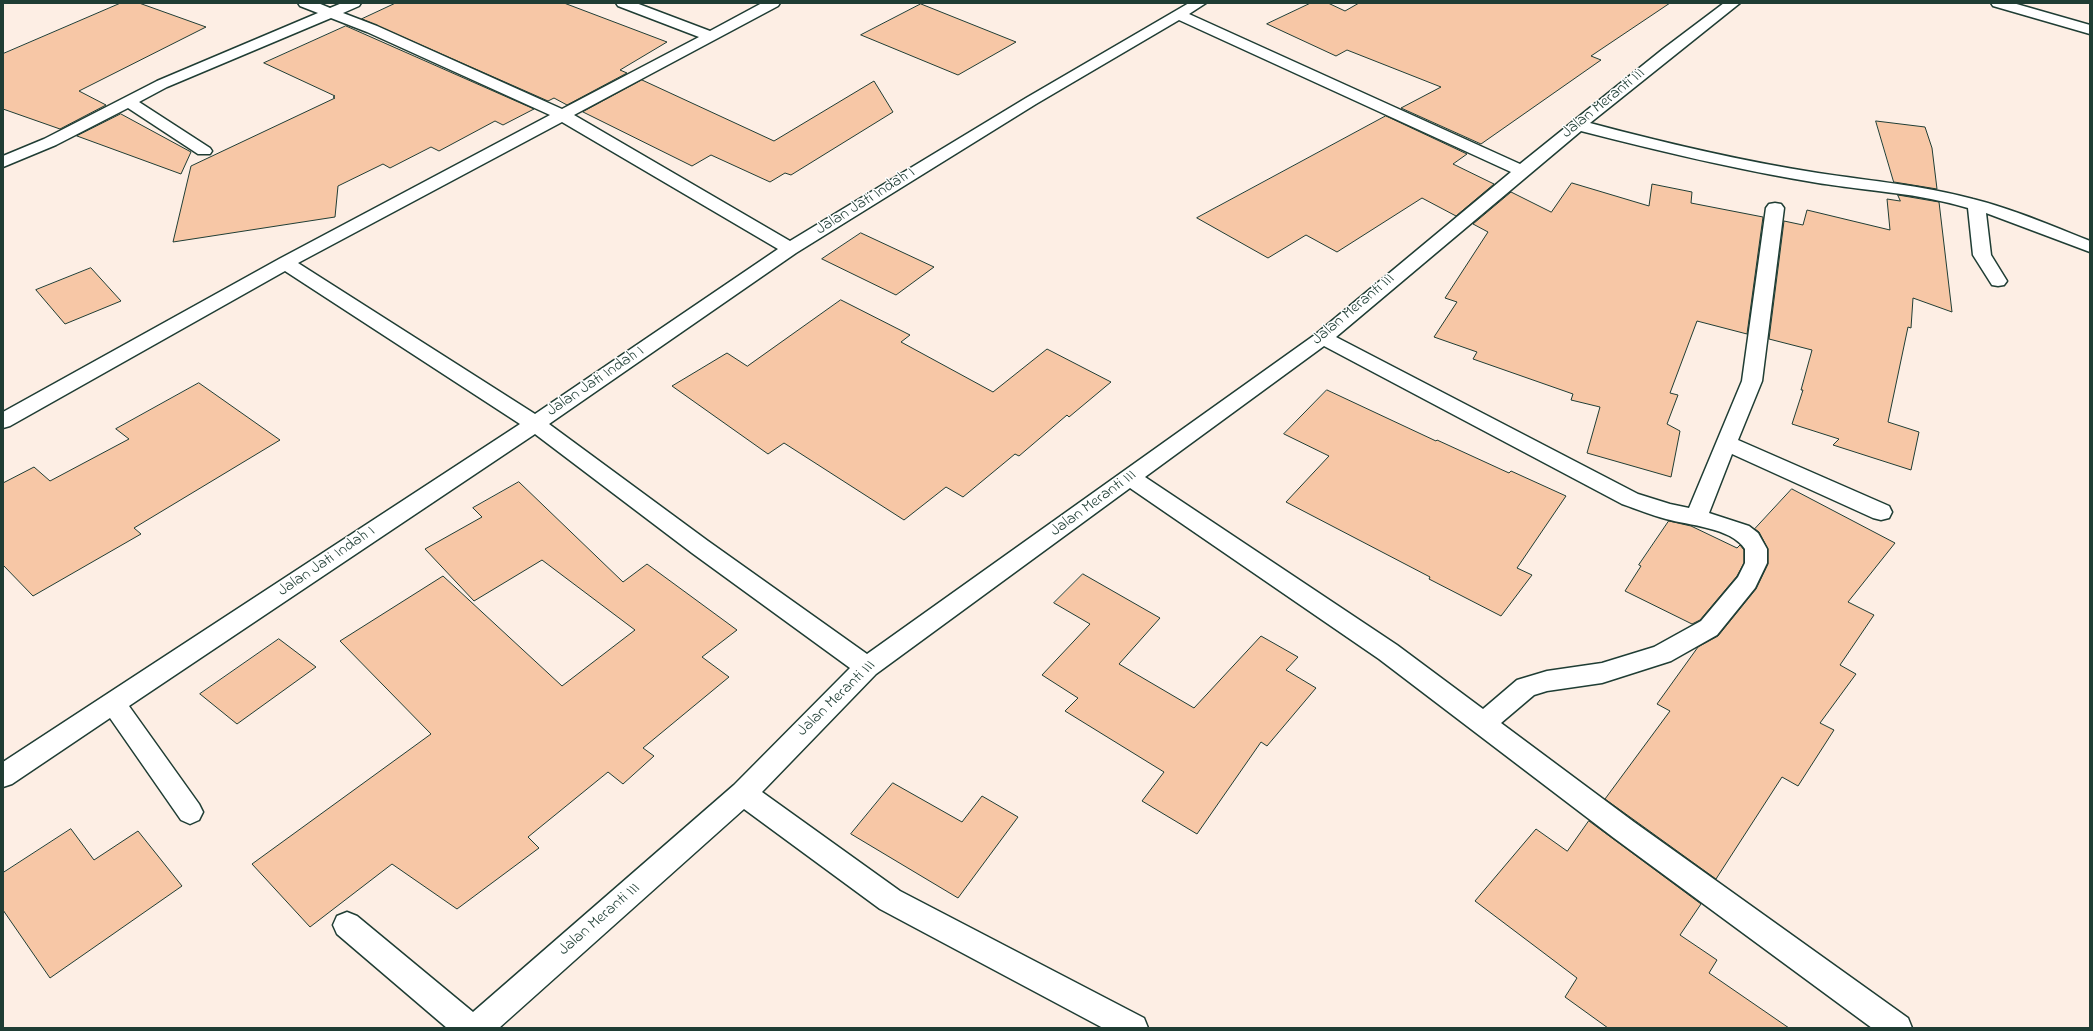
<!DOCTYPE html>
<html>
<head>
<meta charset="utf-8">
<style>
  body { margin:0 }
  #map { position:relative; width:2093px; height:1031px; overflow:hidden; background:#fdeee4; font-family:"Indie Flower",sans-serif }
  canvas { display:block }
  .frame { position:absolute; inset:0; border:4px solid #1f3d34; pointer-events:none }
</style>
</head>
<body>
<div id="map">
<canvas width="2093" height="1031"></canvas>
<div class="frame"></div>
</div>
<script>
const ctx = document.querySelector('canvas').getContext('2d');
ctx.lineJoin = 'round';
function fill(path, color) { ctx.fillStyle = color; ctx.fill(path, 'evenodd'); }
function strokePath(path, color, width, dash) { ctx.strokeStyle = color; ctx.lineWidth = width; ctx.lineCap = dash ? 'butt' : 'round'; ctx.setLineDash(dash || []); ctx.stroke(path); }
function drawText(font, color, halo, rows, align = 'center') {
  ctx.font = font + ' "Indie Flower",sans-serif'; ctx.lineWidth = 3; ctx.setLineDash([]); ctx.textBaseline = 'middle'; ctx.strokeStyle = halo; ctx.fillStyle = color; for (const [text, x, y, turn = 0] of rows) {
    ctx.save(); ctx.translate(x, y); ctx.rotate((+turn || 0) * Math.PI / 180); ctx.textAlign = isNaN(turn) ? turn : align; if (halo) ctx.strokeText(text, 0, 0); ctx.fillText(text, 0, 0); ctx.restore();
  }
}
const building = new Path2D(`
  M121 3H139L206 27 79 91 106 105 60 129 3 109V54Z
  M396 3H564L667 42 620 70 627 73 567 105 554 98 548 101 362 19Z
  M1311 3H1328L1345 11 1359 3H1670L1591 56 1601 60 1481 144 1401 108 1441 87 1347 50 1336 56 1267 24Z
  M921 4 1016 42 958 75 861 35Z
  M346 26 534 109 503 125 495 121 439 151 431 147 390 168 383 164 338 186 335 217 173 242 191 166 335 98 333 97 335 96 264 63Z
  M642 80 774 141 874 81 893 112 791 175 785 173 770 182 711 155 692 166 583 112Z
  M121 114 191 152 181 174 77 136Z
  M1386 116 1467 154 1453 164 1494 184 1456 216 1422 198 1337 252 1306 235 1268 258 1197 218Z
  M1876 121 1925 127 1932 148 1937 189 1894 182Z
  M1572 183 1649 206 1652 184 1692 192 1691 203 1763 217 1747 334 1697 321 1670 393 1678 395 1667 424 1680 431 1671 477 1587 453 1600 407 1571 400 1573 394 1473 359 1477 352 1434 337 1457 302 1445 298 1488 232 1473 224 1511 192 1551 212Z
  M1898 195 1939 202 1952 312 1913 298 1911 328 1908 327 1888 422 1919 432 1911 470 1833 445 1839 439 1792 424 1803 390H1801L1812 350 1769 339 1784 221 1803 225 1807 210 1890 230 1887 199 1900 201Z
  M861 233 934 267 896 295 822 259Z
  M91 268 121 301 65 324 36 290Z
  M841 300 910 335 901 342 993 392 1047 349 1111 382 1069 417 1067 415 1019 456 1015 454 963 497 946 487 904 520 784 443 768 454 672 386 727 353 747 366Z
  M199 383 280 440 134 528 141 534 33 596 3 565V483L34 467 50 481 129 439 116 429Z
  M1327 390 1436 441 1437 440 1509 473 1511 471 1566 496 1517 568 1532 575 1501 616 1429 579 1430 577 1286 502 1329 456 1284 434Z
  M519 482 623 582 647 564 737 630 702 657 729 677 643 748 654 756 623 784 608 772 528 837 539 848 457 909 392 864 310 927 252 864 431 734 340 641 443 576 562 686 635 630 542 560 474 601 425 549 482 517 473 508Z
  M1792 489 1895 543 1848 602 1874 615 1840 665 1856 674 1820 723 1834 730 1798 786 1782 777 1716 879 1605 799 1670 711 1657 704 1698 647 1718 636 1756 589 1768 564V549L1759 532 1755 529Z
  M1669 521 1691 526 1737 548 1740 545 1744 550V563L1737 576 1700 620 1692 624 1625 591 1641 566 1639 565Z
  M1083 574 1160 618 1119 664 1194 708 1261 636 1298 657 1286 670 1316 688 1267 746 1261 742 1197 834 1142 801 1164 772 1065 711 1078 698 1042 675 1090 624 1054 603Z
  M279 639 316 667 237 724 200 694Z
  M893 783 962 822 982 796 1018 817 958 898 851 834Z
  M1589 821 1701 904 1680 935 1717 960 1709 973 1789 1028H1608L1565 997 1577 978 1475 901 1536 829 1567 851Z
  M71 829 94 860 138 831 182 886 50 978 3 910V873Z`);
fill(building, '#f7c7a6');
strokePath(building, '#1f3d34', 1);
const minor = new Path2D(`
  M298 3H318L330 8 342 3H361L359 6 343 13 377 26 562 109 699 37 618 6 616 3H636L710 31 762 3H780L778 6 574 115 790 241 1026 98 1189 3H1206L1189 14 1520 164 1663 49 1724 3H1740L1590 123C1665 143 1741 161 1818 173 1870 181 1922 185 1973 199 2013 209 2052 226 2090 241V252L1986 213 1991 255 2007 281 2004 285 1998 286 1992 285 1973 255 1968 208C1919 193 1868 191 1818 183 1738 170 1659 151 1581 131L1336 337 1638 494 1670 504 1689 508 1742 381 1766 208 1769 204 1775 203 1781 204 1784 208 1762 381 1738 440 1889 506 1892 512 1889 518 1881 520 1873 518 1732 454 1709 513 1749 526 1758 533 1767 549V563L1755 588 1717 635 1671 661 1602 683 1547 691 1534 695 1501 723 1634 822 1908 1018 1912 1028H1872L1614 838 1379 659 1130 488 876 674 762 792 900 891 1144 1018 1148 1028H1103L880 909 744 809 499 1028H447L337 934 333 925 337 916 347 912 357 916 473 1012 734 785 850 668 692 553 535 434 129 706 199 804 203 812 199 820 190 824 181 820 110 718 12 784 3 787V762L520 424 285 271 10 426 3 428V412L279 259 550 115 367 32 331 18 167 87 139 102 210 148 212 151 210 154H198L128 108 56 145 3 167V156L44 139 157 81 318 13 300 6ZM1179 20 1511 172 1316 334 867 654 708 541 549 424 796 253 1036 104ZM562 122 778 249 535 414 298 263ZM1324 346 1622 504C1637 509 1651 515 1666 519 1688 525 1732 528 1745 549V563L1738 577 1701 621 1654 647 1602 663 1547 671 1517 680 1483 709 1397 645 1145 477Z
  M1991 3H2013L2090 25V34L1993 6Z`);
strokePath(minor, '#1f3d34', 3);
fill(minor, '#fff');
drawText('16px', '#1f3d34', '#fff', [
  ["Jalan Meranti III",1604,104,-39],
  ["Jalan Jati Indah I",866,202,-32],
  ["Jalan Meranti III",1354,310,-40],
  ["Jalan Jati Indah I",596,382,-34],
  ["Jalan Meranti III",1094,504,-36],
  ["Jalan Jati Indah I",327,562,-34],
  ["Jalan Meranti III",837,699,-44],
  ["Jalan Meranti III",600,920,-41]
]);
</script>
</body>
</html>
